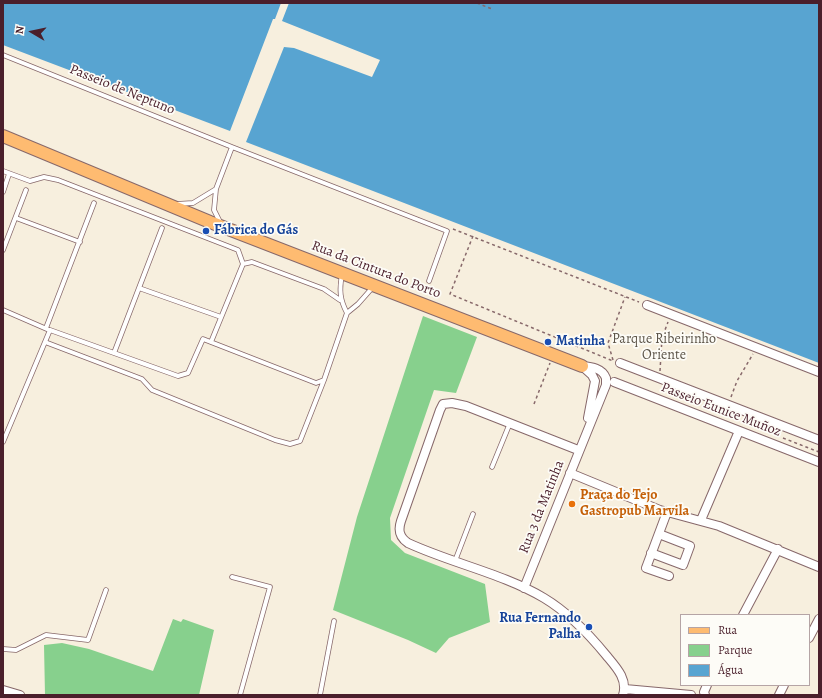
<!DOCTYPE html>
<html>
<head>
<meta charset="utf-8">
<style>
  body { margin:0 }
  #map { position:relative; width:822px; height:698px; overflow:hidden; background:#f7efde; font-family:Alegreya,serif }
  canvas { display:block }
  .frame { position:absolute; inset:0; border:4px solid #4a1f2b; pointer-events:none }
  .legend { position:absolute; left:680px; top:614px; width:130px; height:72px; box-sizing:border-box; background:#fdfcf7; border:1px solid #b5a4a5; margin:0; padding:5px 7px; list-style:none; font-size:12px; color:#4a1f2b }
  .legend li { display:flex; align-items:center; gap:8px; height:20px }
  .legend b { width:20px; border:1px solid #b5a4a5 }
  .north { position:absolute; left:12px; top:12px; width:40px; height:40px; -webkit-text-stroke:3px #fdfcf7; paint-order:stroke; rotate:279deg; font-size:11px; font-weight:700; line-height:16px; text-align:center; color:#4a1f2b }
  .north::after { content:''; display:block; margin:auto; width:14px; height:18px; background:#4a1f2b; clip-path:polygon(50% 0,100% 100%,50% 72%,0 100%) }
</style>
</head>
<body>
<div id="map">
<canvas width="822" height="698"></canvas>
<div class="frame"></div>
<ul class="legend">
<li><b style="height:5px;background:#febb71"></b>Rua</li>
<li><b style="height:11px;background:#87d08d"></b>Parque</li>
<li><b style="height:11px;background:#58a4d1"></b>Água</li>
</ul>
<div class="north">N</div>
</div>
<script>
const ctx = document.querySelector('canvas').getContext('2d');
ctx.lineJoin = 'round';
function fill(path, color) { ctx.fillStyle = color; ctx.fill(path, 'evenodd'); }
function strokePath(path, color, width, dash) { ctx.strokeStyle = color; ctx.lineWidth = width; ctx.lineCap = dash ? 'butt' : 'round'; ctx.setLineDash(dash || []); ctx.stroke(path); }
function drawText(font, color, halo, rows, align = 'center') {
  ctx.font = font + ' Alegreya,serif'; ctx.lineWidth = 3.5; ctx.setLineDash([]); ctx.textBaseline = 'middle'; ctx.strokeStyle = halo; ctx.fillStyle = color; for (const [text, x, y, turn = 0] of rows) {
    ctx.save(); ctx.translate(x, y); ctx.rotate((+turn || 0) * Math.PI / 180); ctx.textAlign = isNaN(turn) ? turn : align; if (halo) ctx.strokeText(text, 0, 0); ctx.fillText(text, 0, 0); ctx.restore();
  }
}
fill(new Path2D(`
  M423 316 477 337 456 393 434 390 390 518 391 540 405 553 485 584 490 622 449 638 436 653 408 640 333 610 357 517Z
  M173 619 181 622 183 619 214 630 199 695H45L44 645 62 643 89 649 153 671Z`), '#87d08d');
fill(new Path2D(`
  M3 3H281L275 19H273L230 131 3 45Z
  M289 3H819V363L246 142 284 47 294 48 372 77 380 60 282 21Z`), '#58a4d1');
const lane = new Path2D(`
  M3 55 232 147
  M3 171 30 181 44 177 58 180 238 250 243 264
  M216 189 232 147 447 231 429 281
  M3 192 9 174
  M177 204 193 203 216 189 214 210 220 222
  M16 218 80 242
  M3 250 26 190
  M342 275C339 290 340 300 347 313
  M139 288 221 317
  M3 310 49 330
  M46 328 94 203
  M45 342 142 379 152 390 275 440 290 444 300 441 324 380
  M211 342 243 264 252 262 324 289 340 300
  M114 353 162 228
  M3 442 50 330 178 376 188 373 203 339 316 383 324 380 347 313 358 304 373 287
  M492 467 510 423
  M455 561 473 514
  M232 577 270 587 240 695
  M3 649 16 650 46 635 88 640 106 590
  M320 695 334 621`);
const street = new Path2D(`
  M647 305 819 372
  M620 363 819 440
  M582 366 592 375 595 381 588 418
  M614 382 819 462
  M578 450 466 406 452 403 443 404 440 410 401 521C398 530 399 537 408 543 451 563 504 574 544 598 569 613 588 633 606 655 616 667 628 679 623 695
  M570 473 660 510 719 526 819 567
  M667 512 646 568 669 576
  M701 520 739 431
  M651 553 683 565 690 546 659 534
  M524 588 606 385V378C602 368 592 367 582 366
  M743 615 778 549
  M809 638 819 619
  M625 689 691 695
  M3 690 20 695
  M705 695 704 692 707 685
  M779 695 784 685`);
const primary = new Path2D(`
  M3 136 210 222 582 366`);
strokePath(lane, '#87686a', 5.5);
strokePath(street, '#87686a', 10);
strokePath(primary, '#87686a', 14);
strokePath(new Path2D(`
  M477 3 492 9
  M453 229 639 302
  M473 236 450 294 613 361
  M613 360 608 343 625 297
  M660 371 662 338 668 322
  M731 397 737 381 753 354
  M534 404 550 363
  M783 438 819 452`), '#87686a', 1.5, [3, 3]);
strokePath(lane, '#fff', 4);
strokePath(street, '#fff', 8);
strokePath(primary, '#febb71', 12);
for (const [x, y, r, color] of [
  [206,231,4,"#1a4fb4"],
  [548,342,4,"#1a4fb4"],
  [572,504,4,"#e8710a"],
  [589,627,4,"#1a4fb4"]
]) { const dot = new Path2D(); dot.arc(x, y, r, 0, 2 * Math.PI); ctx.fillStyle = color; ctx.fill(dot); strokePath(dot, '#fdfcf7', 1.5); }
drawText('14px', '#4a1f2b', '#fdfcf7', [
  ["Passeio de Neptuno",122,90,22],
  ["Rua da Cintura do Porto",376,270,21],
  ["Passeio Eunice Muñoz",721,410,21],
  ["Rua 3 da Matinha",542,507,-68]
]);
drawText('bold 14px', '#164399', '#fdfcf7', [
  ["Fábrica do Gás",214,231],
  ["Matinha",556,342],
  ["Rua Fernando",581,619,"right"],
  ["Palha",581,635,"right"]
], 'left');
drawText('14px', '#5c5448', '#fdfcf7', [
  ["Parque Ribeirinho",664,340],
  ["Oriente",664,356]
]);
drawText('bold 14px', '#c56008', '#fdfcf7', [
  ["Praça do Tejo",580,496],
  ["Gastropub Marvila",580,512]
], 'left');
</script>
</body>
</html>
